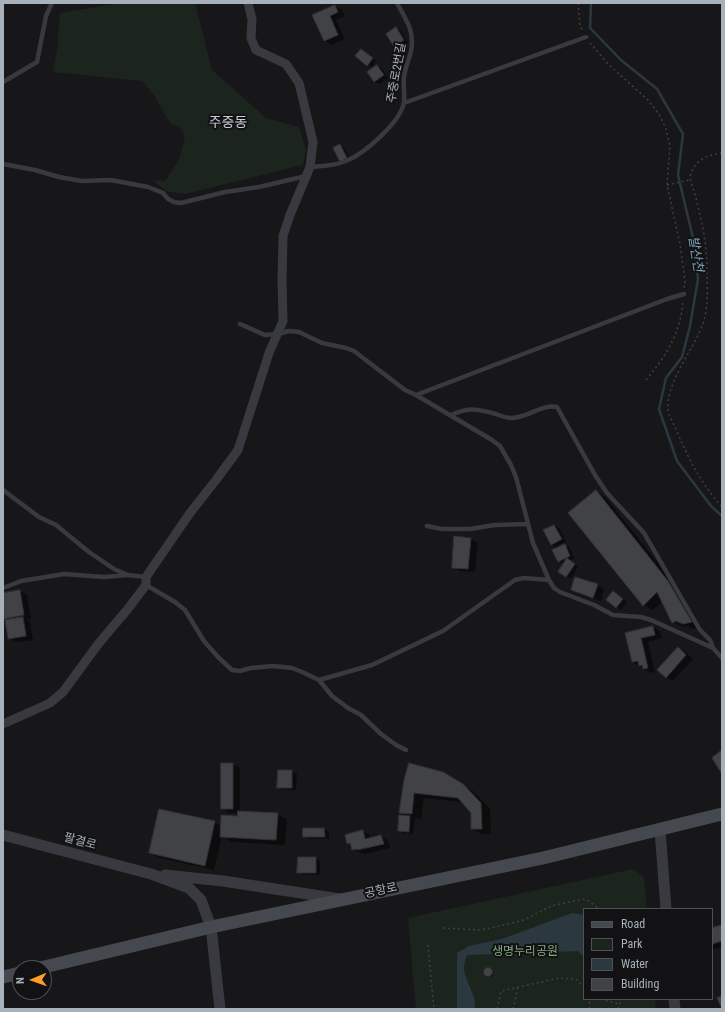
<!DOCTYPE html>
<html>
<head>
<meta charset="utf-8">
<style>
  body { margin:0 }
  #map { position:relative; width:725px; height:1012px; overflow:hidden; background:#171719; font-family:"Roboto Condensed",sans-serif }
  canvas { display:block }
  .frame { position:absolute; inset:0; border:4px solid #a8b0ba; pointer-events:none }
  .legend { position:absolute; left:583px; top:908px; width:130px; height:92px; box-sizing:border-box; background:#121214; border:1px solid #4e5156; margin:0; padding:5px 7px; list-style:none; font-size:12px; color:#a8b0ba }
  .legend li { display:flex; align-items:center; gap:8px; height:20px }
  .legend b { width:20px; border:1px solid #4e5156 }
  .north { position:absolute; left:12px; top:960px; width:40px; height:40px; box-sizing:border-box; background:#121214; border:1px solid #4e5156; border-radius:50%; rotate:268deg; font-size:11px; font-weight:700; line-height:16px; text-align:center; color:#a8b0ba }
  .north::after { content:''; display:block; margin:auto; width:14px; height:18px; background:#ff9d29; clip-path:polygon(50% 0,100% 100%,50% 72%,0 100%) }
</style>
</head>
<body>
<div id="map">
<canvas width="725" height="1012"></canvas>
<div class="frame"></div>
<ul class="legend">
<li><b style="height:5px;background:#45494f"></b>Road</li>
<li><b style="height:11px;background:#1c251d"></b>Park</li>
<li><b style="height:11px;background:#2c383f"></b>Water</li>
<li><b style="height:11px;background:#414246"></b>Building</li>
</ul>
<div class="north">N</div>
</div>
<script>
const ctx = document.querySelector('canvas').getContext('2d');
ctx.lineJoin = 'round';
function fill(path, color) { ctx.fillStyle = color; ctx.fill(path, 'evenodd'); }
function strokePath(path, color, width, dash) { ctx.strokeStyle = color; ctx.lineWidth = width; ctx.lineCap = dash ? 'butt' : 'round'; ctx.setLineDash(dash || []); ctx.stroke(path); }
function drawText(font, color, halo, rows, align = 'center') {
  ctx.font = font + ' "Roboto Condensed","Noto Sans KR",sans-serif'; ctx.lineWidth = 4; ctx.setLineDash([]); ctx.textBaseline = 'middle'; ctx.strokeStyle = halo; ctx.fillStyle = color; for (const [text, x, y, turn = 0] of rows) {
    ctx.save(); ctx.translate(x, y); ctx.rotate((+turn || 0) * Math.PI / 180); ctx.textAlign = isNaN(turn) ? turn : align; if (halo) ctx.strokeText(text, 0, 0); ctx.fillText(text, 0, 0); ctx.restore();
  }
}
fill(new Path2D(`
  M121 3H195L212 70 266 118 299 127 306 150 303 165 185 194 166 191 153 180 165 181 179 160 185 136 180 128 170 123 154 95 142 81 53 72 57 50 60 13Z
  M633 869 644 877 647 909H584V999H655L656 1009H416L408 918Z`), '#1c251d');
fill(new Path2D(`
  M572 913 584 915V957L578 951 467 955C466 958 465 962 464 965 462 978 477 993 475 1009H457V953L469 946 502 939Z`), '#2c383f');
fill(new Path2D(`
  M335 6 342 10 345 16 336 20 345 39 332 45 325 41 313 16Z
  M396 29 401 31 408 43 399 48 394 46Z
  M365 52 376 61 372 67 367 65Z
  M377 66 382 69 388 78 379 84 375 82 368 72Z
  M340 145 344 148 351 161 346 163Z
  M596 491 605 497 678 588 701 627 693 629 686 626 683 627 673 622 663 601 653 610 644 605Z
  M554 526 559 528 566 542 559 545 560 547 565 545 569 547 574 558 569 561 578 567 571 579 559 572 564 564 558 561V548L552 545Z
  M471 539 478 543 475 572 460 571 453 567Z
  M597 585 604 589 601 601 579 594 572 590Z
  M20 591 27 595 31 619 26 620 30 622 33 640 16 642 9 638V620L5 618 3 608V594Z
  M618 595 627 602 621 610 608 600Z
  M653 627 660 631 662 638 648 642 655 672 651 673 633 662 626 633Z
  M678 648 685 652 693 659 673 681 666 677Z
  M233 764 240 768V812L277 814 287 819 285 845 231 842 222 836 214 870 160 858 150 853 214 822 222 827 238 817V813H229L222 809Z
  M279 771H292L297 774 296 790H283L278 787Z
  M405 780 463 785 473 791 490 809 491 834H482L472 828 471 812 463 802 424 798 421 819 415 818 413 834 403 833 399 830 407 816 400 812Z
  M324 829 329 832V839H309L304 836Z
  M362 831 370 835V838L381 836 388 840 390 848 365 854 363 853H360L353 849 351 845 348 843Z
  M316 858 320 861V875H303L298 872Z
  M722 926V947L712 950V929Z
  M484.5 973a4.5 4.5 0 1 1 9 0a4.5 4.5 0 1 1-9 0Z`), '#0007');
strokePath(new Path2D(`
  M591 3 590 28 621 60 657 89 683 134 678 175 694 242 698 279 690 326 682 357 666 378 659 409 677 461 711 506 722 516`), '#2c383f', 2.5);
const building = new Path2D(`
  M335 5 338 12 330 16 338 35 324 41 312 15Z
  M396 27 404 40 394 47 386 34Z
  M361 49 373 58 367 66 355 56Z
  M377 65 384 75 374 82 367 72Z
  M340 144 347 158 340 162 333 148Z
  M596 490 668 581 692 622 683 624 676 621 672 623 657 592 643 606 568 513Z
  M554 525 562 539 551 545 543 530Z
  M454 536 471 538 468 569 452 568Z
  M565 544 570 556 558 562 552 550Z
  M567 558 575 564 566 577 558 572Z
  M575 577 598 584 593 598 571 590Z
  M20 590 24 615 4 619 3 593Z
  M613 591 623 599 616 608 606 600Z
  M23 617 26 636 8 639 5 620Z
  M653 626 655 635 641 638 648 668 643 669 642 665 639 666 638 661 632 662 625 633Z
  M678 647 686 655 666 678 657 670Z
  M722 750V774L712 758Z
  M221 763H233V809H221Z
  M409 763 443 772 463 784 481 803 482 829H471V813L458 798 414 793 412 814 399 813 404 780Z
  M278 770H292V788H277Z
  M159 809 215 821 205 866 149 853Z
  M238 811 278 813 276 840 220 837 221 815 237 816Z
  M399 815 410 816 409 832 398 831Z
  M303 828H324L325 837H303Z
  M363 830 365 839 381 835 384 844 357 850V849L352 850 350 843 347 844 345 835Z
  M298 857H316V873H297Z
  M722 925V941L712 944V928Z
  M483.5 972a4.5 4.5 0 1 1 9 0a4.5 4.5 0 1 1-9 0Z
  M722 996V1009L717 998Z`);
fill(building, '#414246');
strokePath(building, '#313135', 1);
strokePath(new Path2D(`
  M578 3 580 26 583 31
  M590 43 609 65 648 100 659 114 666 129 670 146 667 185 680 244 685 281 684 289
  M722 153C709 155 698 158 692 171 688 177 692 185 694 191 701 217 707 242 707 269 707 286 709 306 703 323 694 350 666 381 668 410 669 416 673 423 676 429 689 460 700 482 722 507
  M667 185 690 180
  M646 380C666 356 681 333 683 300
  M443 928 480 930 487 929 524 920 551 906 583 899 589 901 599 909
  M428 945 434 1009
  M601 999 619 1004
  M497 1009 501 991 559 978 576 979 584 987
  M513 1009 518 986
  M589 1009 590 999
  M618 1009 621 999`), '#3d4146', 1.5, [2, 3]);
strokePath(new Path2D(`
  M3 82 37 62 46 16 52 3
  M404 103 586 37
  M3 164 35 170 59 177 82 181 111 180 148 187 163 193 168 199 174 202 181 203 225 192 259 187 306 176
  M310 167C323 166 334 166 346 161 364 154 401 122 404 102 405 94 403 85 404 77 405 68 409 60 411 51 415 31 406 20 397 3
  M240 324 265 335 278 334 289 331 299 332 322 343 346 348 354 351 405 390 416 395 492 440 500 446 511 465 516 477 533 543 549 580 554 588 560 592 594 605 613 615 641 617 651 620 713 648 722 658
  M416 395 667 299 684 294
  M451 415C469 407 478 409 496 414 501 416 506 418 511 418 528 418 541 404 557 407L595 475 607 493 644 533 700 630 710 640 713 648
  M3 490 39 517 56 525 89 552 114 569 128 575 146 577
  M427 526 442 529H470L495 525 528 524
  M146 585 175 602 185 610 204 641 218 657 232 670 240 671 251 668 273 666 292 668 300 671 319 680 332 696 348 708 361 715 381 734 396 745 406 750
  M3 588 21 581 64 574 104 577 127 575
  M319 680 372 665 443 631 515 580 524 578 549 580`), '#383a3f', 4.5);
strokePath(new Path2D(`
  M3 724 50 703 63 692 99 643 127 610 146 585V577L190 513 216 480 238 450 269 353 283 321 282 280 283 236 290 215 310 167 313 142 299 83 286 64 256 50 251 38 252 19 248 3`), '#383a3f', 9);
strokePath(new Path2D(`
  M660 830 666 909
  M3 835 151 874 189 888 201 900 211 927 220 1009
  M165 875 223 881 340 899
  M674 999 675 1009`), '#383a3f', 11);
strokePath(new Path2D(`
  M40 968 211 927 543 858 722 814
  M3 977 20 973`), '#45494f', 13);
drawText('12px', '#a8b0ba', '#121214', [
  ["주중로2번길",397,73,-80],
  ["팔결로",80,842,15],
  ["공항로",381,891,-12]
]);
drawText('12px', '#80a77d', '#121214', [
  ["생명누리공원",525,952]
]);
drawText('italic 13px', '#7ca3b8', '#121214', [
  ["발산천",695,254,81]
]);
drawText('14px', '#c9ced6', '#121214', [
  ["주중동",228,123]
]);
</script>
</body>
</html>
